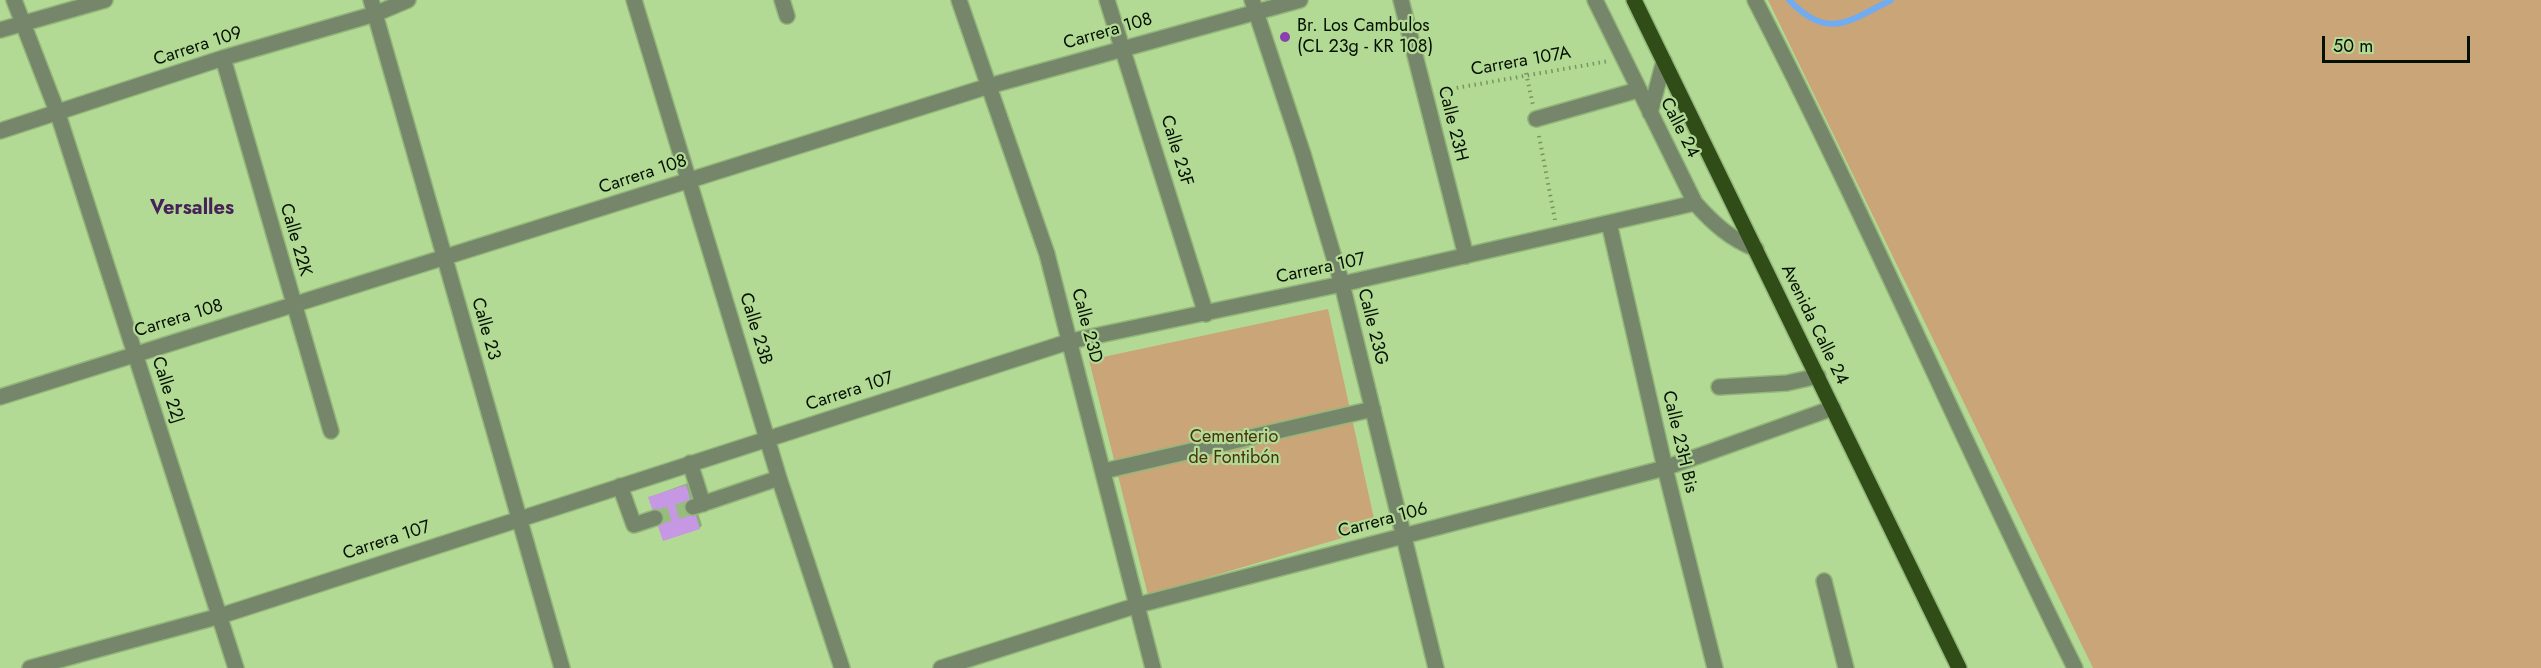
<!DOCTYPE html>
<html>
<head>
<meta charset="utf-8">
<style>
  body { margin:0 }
  #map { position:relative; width:2541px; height:668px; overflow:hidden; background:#b2da95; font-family:Jost,sans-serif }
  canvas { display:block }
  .scale { position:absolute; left:2322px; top:36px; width:148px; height:27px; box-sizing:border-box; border:3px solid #041000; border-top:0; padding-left:8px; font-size:18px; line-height:21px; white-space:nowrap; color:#041000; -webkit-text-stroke:4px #b2da95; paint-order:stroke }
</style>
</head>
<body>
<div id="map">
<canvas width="2541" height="668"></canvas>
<div class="scale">50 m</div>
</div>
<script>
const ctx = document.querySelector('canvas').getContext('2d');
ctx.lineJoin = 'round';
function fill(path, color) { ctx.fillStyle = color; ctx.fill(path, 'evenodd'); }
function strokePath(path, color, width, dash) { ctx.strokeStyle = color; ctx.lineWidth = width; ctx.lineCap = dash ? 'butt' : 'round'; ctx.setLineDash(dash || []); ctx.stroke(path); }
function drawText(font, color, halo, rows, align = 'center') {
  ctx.font = font + ' Jost,sans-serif'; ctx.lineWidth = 4.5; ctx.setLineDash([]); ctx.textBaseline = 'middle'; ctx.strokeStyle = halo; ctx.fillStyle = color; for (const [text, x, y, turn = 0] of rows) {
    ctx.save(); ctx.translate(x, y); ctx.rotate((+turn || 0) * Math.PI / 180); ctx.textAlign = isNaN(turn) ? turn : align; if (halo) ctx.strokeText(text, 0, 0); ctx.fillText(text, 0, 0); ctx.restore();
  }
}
fill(new Path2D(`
  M1768 0H2541V668H2093Z
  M1328 309 1376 528 1148 595 1089 360Z`), '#caa577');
fill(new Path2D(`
  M688 483 702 525 700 528 650 497Z`), '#0003');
strokePath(new Path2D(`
  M1789 0C1828 41 1849 21 1891 0`), '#71acf0', 6);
fill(new Path2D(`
  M686 485 700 529 663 541 648 497Z`), '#c697e2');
strokePath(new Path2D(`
  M655 518 693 507`), '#98bc7f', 15, [15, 8]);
const minor = new Path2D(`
  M14 0 58 114 236 668
  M371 0 562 668
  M634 0 779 478 842 668
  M782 0 787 16
  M959 0 1047 254 1153 668
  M1107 0 1206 314
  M1252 0 1303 154 1342 284 1436 668
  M1401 0 1466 256
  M1595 0 1695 203C1713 223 1730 239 1756 249
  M1755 0C1868 220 1965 447 2075 668
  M0 30 105 0
  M223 58 331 431
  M1650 113 1664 61
  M1536 119 1638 90
  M0 131 223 58 375 14 408 0
  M1609 223 1665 468 1715 668
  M1719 387 1787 383 1818 376
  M0 397 989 86 1300 0
  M690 463 703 504
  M1104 471 1373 409
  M620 486 634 525 655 518
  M693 507 779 478
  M1824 581 1846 668
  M30 668 220 616 1071 341 1342 284 1695 203
  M941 668 1138 605 1665 468 1833 408`);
const major = new Path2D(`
  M1634 0 1959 668`);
strokePath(minor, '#93b67a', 18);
strokePath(major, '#93b67a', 18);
strokePath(new Path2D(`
  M1526 73 1533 105
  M1439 91 1609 61
  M1539 136 1555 220`), '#779562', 4, [1.5, 4.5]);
strokePath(minor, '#75866a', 15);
strokePath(major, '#304c17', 15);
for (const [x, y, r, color] of [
  [1285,37,6,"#8a3eaf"]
]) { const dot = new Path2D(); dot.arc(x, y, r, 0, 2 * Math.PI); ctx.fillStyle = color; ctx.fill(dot); strokePath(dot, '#b2da95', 2); }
drawText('18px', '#041000', '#b2da95', [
  ["Br. Los Cambulos",1297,27],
  ["(CL 23g - KR 108)",1297,48]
], 'left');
drawText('18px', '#041000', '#b2da95', [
  ["Carrera 108",1108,32,-16],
  ["Carrera 109",198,47,-18],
  ["Carrera 107A",1521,62,-10],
  ["Calle 23H",1452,124,76],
  ["Calle 24",1679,128,63],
  ["Calle 23F",1176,151,73],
  ["Carrera 108",643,175,-18],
  ["Calle 22K",295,240,74],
  ["Carrera 107",1321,269,-12],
  ["Carrera 108",179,319,-17],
  ["Avenida Calle 24",1814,325,64],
  ["Calle 23D",1086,326,75],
  ["Calle 23G",1372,327,76],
  ["Calle 23",485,329,74],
  ["Calle 23B",755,329,73],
  ["Calle 22J",167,390,72],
  ["Carrera 107",850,392,-18],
  ["Calle 23H Bis",1679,442,77],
  ["Carrera 106",1383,521,-15],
  ["Carrera 107",387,541,-18]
]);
drawText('18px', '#4a3210', '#b2da95', [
  ["Cementerio",1234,438],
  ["de Fontibón",1234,459]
]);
drawText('bold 20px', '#462258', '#b2da95', [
  ["Versalles",192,209]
]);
</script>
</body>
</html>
